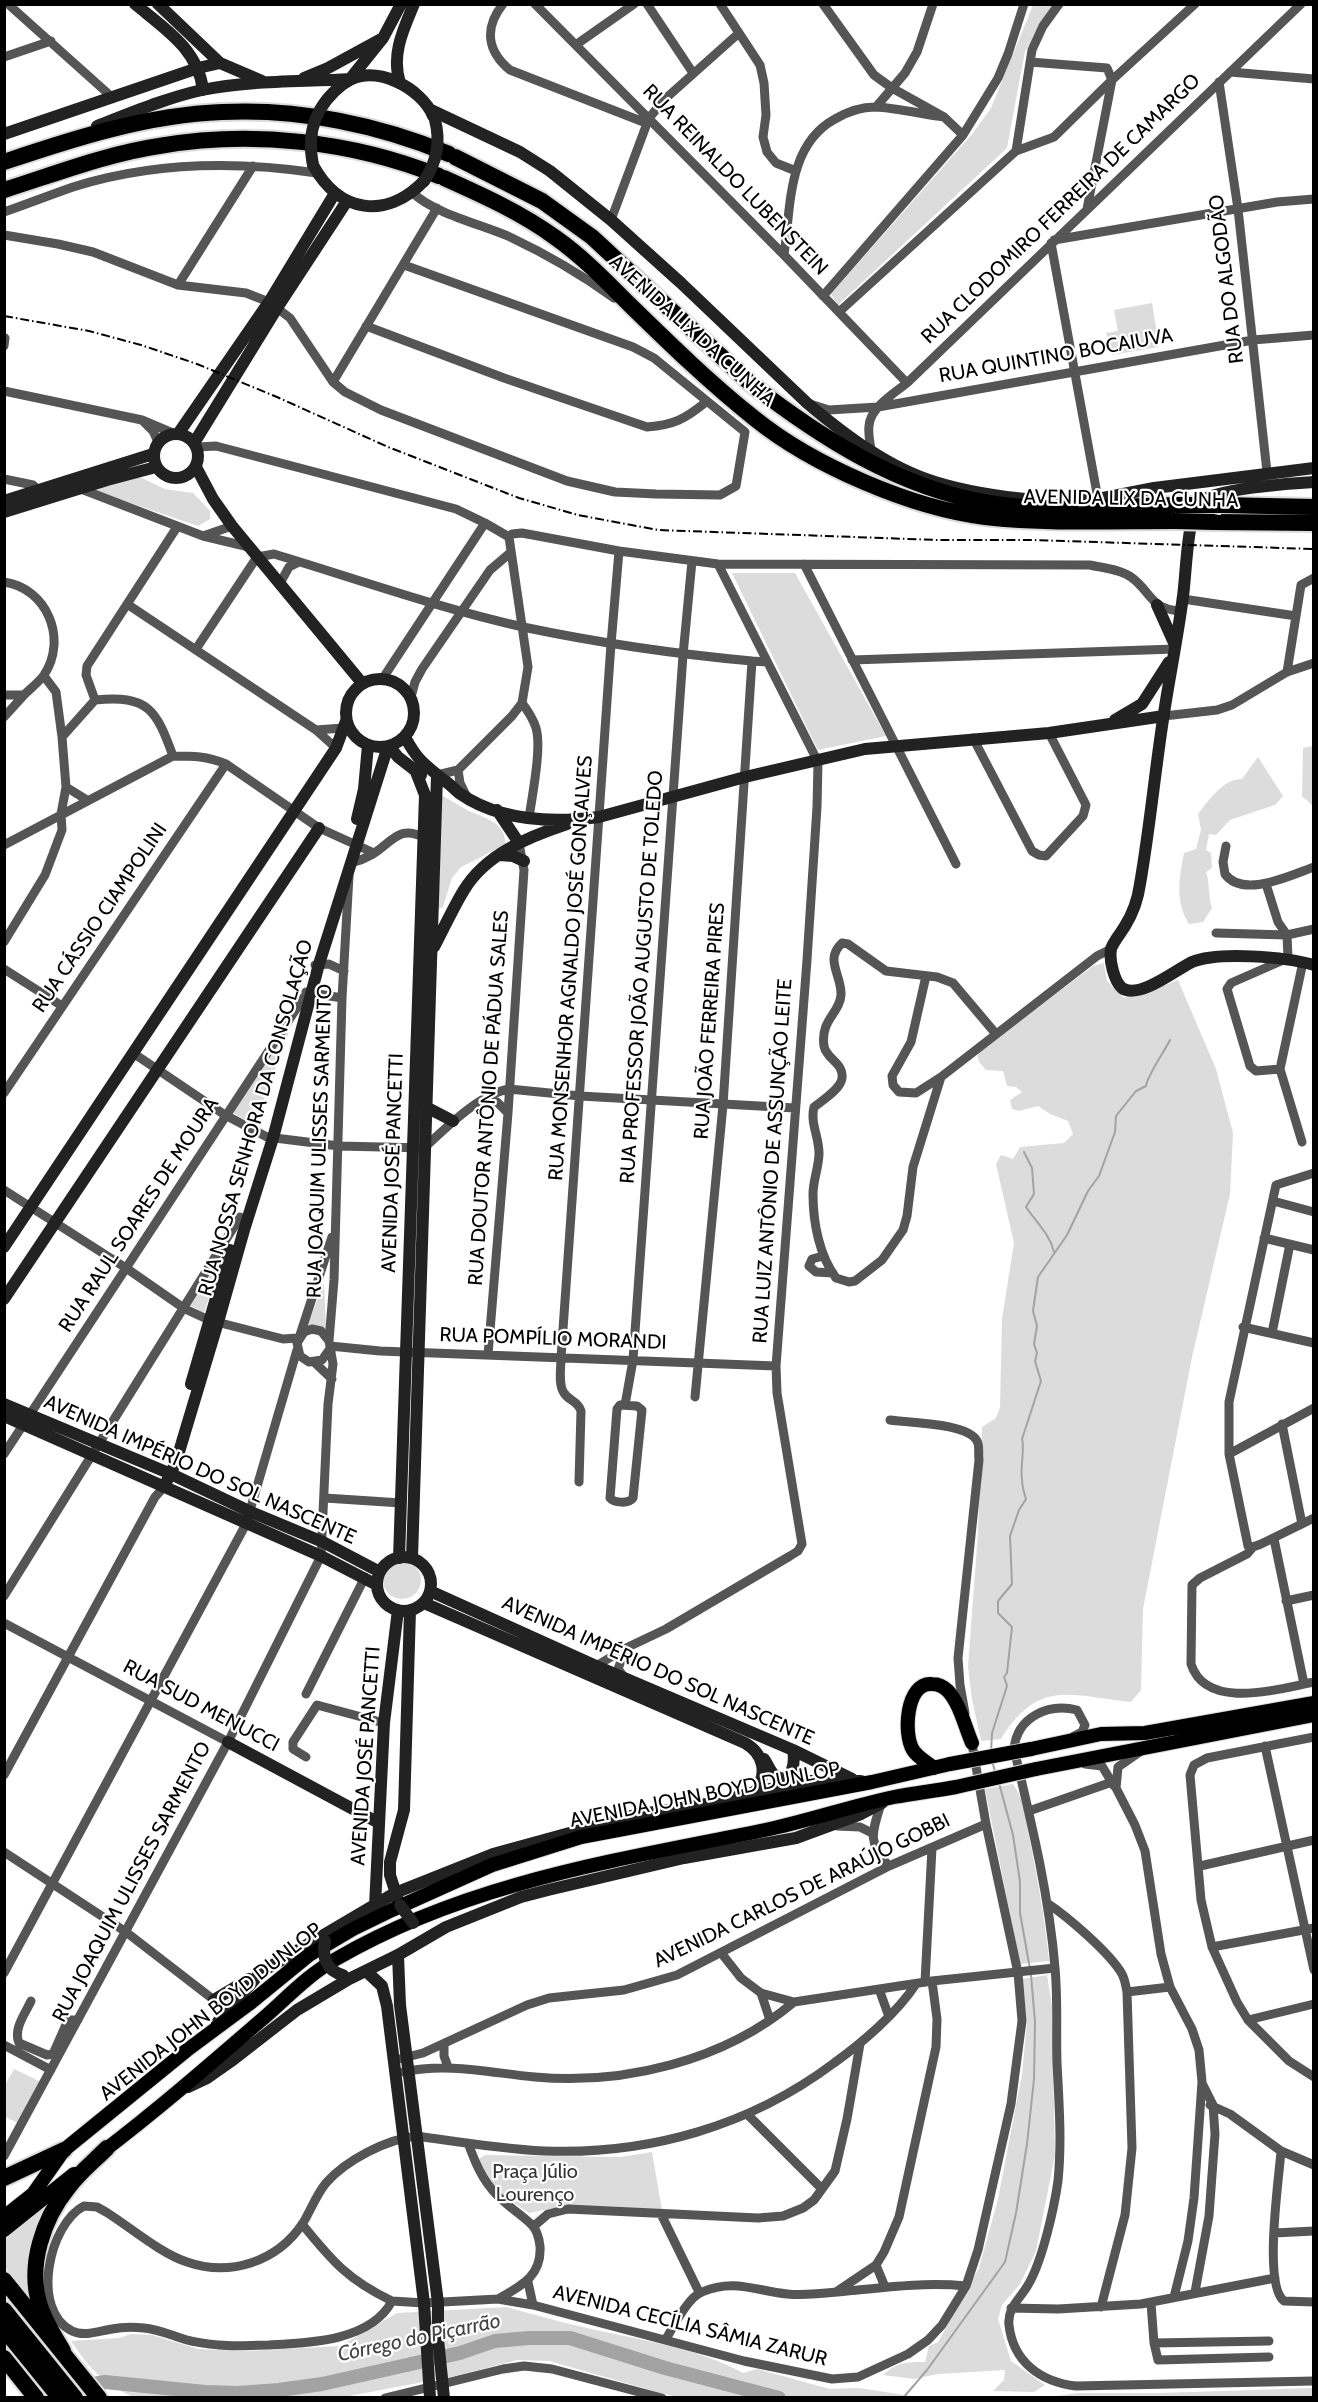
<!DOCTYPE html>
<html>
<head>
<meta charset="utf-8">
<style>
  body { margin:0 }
  #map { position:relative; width:1318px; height:2402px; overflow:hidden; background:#fff; font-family:Cabin,sans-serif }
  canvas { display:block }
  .frame { position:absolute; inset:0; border:6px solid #000; pointer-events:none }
</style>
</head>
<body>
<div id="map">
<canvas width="1318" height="2402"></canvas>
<div class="frame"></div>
</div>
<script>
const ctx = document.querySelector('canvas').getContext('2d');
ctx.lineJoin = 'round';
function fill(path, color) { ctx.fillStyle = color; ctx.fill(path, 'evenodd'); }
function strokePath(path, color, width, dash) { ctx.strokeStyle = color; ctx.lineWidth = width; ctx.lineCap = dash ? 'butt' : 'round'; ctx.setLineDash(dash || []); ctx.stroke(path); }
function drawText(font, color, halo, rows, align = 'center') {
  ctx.font = font + ' Cabin,sans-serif'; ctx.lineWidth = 4.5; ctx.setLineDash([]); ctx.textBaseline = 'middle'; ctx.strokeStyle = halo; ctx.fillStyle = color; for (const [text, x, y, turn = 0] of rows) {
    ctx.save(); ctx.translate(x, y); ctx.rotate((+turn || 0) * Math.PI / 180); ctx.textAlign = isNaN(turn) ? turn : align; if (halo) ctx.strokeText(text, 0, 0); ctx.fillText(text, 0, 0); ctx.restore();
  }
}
fill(new Path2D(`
  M1033 5H1058L1025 51 1007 148 838 305 831 294 973 133 991 108Z
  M1152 303 1159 347 1112 355 1106 333 1118 331 1114 310Z
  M123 478H142L165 489 193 493 210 511V519L198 526 95 491 96 485Z
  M732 573H795L886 736 818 750Z
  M1313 746H1314L1313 806 1302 796 1303 748Z
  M1258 757 1283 796 1275 805 1230 820 1216 835 1209 834 1206 850 1211 853 1212 868 1206 872C1210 884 1208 895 1212 908L1203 922 1189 924C1175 902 1179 878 1184 853L1196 849 1201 830 1198 814C1208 801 1224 778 1242 779Z
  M443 796C452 801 460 806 469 811 485 818 507 823 505 845L461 867 452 878 443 907 438 909 439 799Z
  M1104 963 1107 981 1123 997 1138 996 1178 980 1216 1069 1233 1133 1230 1194 1192 1357 1143 1609 1141 1690 1131 1702C1070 1696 1039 1678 1001 1739L981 1741 972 1699 968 1667 978 1532 982 1427 996 1418 1000 1407 1002 1319 1014 1243 996 1164 1001 1155 1013 1159 1020 1147 1064 1143 1073 1134 1068 1121 1050 1114 1038 1106 1019 1111 1012 1109 1010 1100 1022 1092 1016 1087 1007 1086 1003 1071 986 1070 979 1062 977 1053 1093 966Z
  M295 1015 255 1125 227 1110Z
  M228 1238 204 1313 186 1303Z
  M324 1283 326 1329 307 1326Z
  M383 1580a19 19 0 1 1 38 0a19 19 0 1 1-38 0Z
  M1013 1784C1025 1799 1026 1822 1030 1841 1038 1881 1045 1920 1049 1961L1020 1964 985 1789Z
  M1047 1975 1052 2006 1055 2155 1036 2251 1020 2284 1002 2305 998 2319 1011 2361 1045 2385 1034 2392 993 2391 1004 2380 1005 2370 938 2374 914 2379 883 2375C897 2362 907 2362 925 2362L929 2346 938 2342 979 2268 998 2199 1022 2074 1027 2023 1022 1979Z
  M14 2069 41 2082 20 2124 5 2117 4 2087Z
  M652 2152 662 2210 568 2205 529 2213C511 2201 482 2184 479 2159L485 2155 620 2157Z
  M53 2197C29 2230 24 2264 32 2303L5 2267V2237Z
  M506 2307C533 2314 560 2322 587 2328 639 2340 696 2347 743 2373L757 2369 830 2389 859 2388 918 2397H675L549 2361 517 2360 460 2375 344 2397H133C103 2383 89 2368 71 2341L119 2338 131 2334 152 2335 198 2349 246 2351 340 2346 397 2313Z
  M1313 2388V2398L1050 2397 1077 2393H1161Z`), '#dcdcdc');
strokePath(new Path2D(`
  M1024 1152 1032 1168 1034 1194 1026 1207C1036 1222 1050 1234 1054 1252
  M991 1752 992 1733 1007 1686 1004 1677 1007 1673 1012 1627 998 1613V1601L1012 1584 1010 1536 1019 1510 1026 1499C1024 1493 1022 1486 1022 1479 1020 1467 1025 1448 1022 1439L1041 1381 1035 1361 1037 1353 1034 1344 1037 1326 1033 1311 1038 1277 1067 1235 1088 1191 1099 1176 1115 1132 1116 1116 1136 1091 1146 1086C1147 1076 1164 1052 1170 1040
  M992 1760 995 1772
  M999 1783 1013 1835 1020 1882V1913L1030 1969
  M903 2398 927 2370 1005 2262 1016 2213 1027 2144 1034 2079 1035 2022 1031 1975`), '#a3a3a3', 2);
strokePath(new Path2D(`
  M66 2398 82 2386 105 2382 205 2392 238 2393 279 2390 322 2384 460 2353 495 2341 529 2338H570L665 2368 779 2398`), '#a3a3a3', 14);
const primary = new Path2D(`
  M1031 1749 1101 1734 1145 1733 1314 1703
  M934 1768C927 1762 918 1758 913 1750 903 1734 906 1682 932 1684 938 1684 944 1687 948 1691 960 1704 965 1727 972 1743
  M1036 1769 1314 1715
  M101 2153C155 2112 207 2067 259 2022 285 2000 306 1976 336 1959 468 1882 618 1860 765 1830 808 1821 851 1806 894 1797 915 1793 935 1791 956 1787
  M4 2217 33 2194 64 2150 187 2050 249 2004 309 1955 353 1929 392 1910 492 1865 581 1837 872 1782 950 1764
  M4 2230 74 2174`);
const highway = new Path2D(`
  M455 157 542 201 592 237 750 383C821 438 899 488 989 503 1047 513 1118 506 1177 505
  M4 162C75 138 147 115 222 112 299 108 379 125 449 154
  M444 178C482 195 522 213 556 238 583 257 607 282 630 305 670 344 710 383 754 418 812 465 911 508 985 517 1048 524 1112 521 1175 521
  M4 190C55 174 106 154 159 146 251 130 352 141 439 176
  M1221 505 1314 507
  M1214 522 1314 523
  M4 2178 64 2150
  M4 2280 99 2398
  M4 2310 75 2398
  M4 2329 60 2398
  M63 2351C55 2337 45 2322 40 2306 27 2266 43 2219 68 2188 79 2173 94 2161 107 2148
  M4 2358 36 2398`);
strokePath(primary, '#dbdbdb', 16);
strokePath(highway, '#dbdbdb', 20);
strokePath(new Path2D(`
  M8 4 113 98
  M503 4C484 28 487 51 510 70L646 123
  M535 4 784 255 907 383
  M647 4 693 73
  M720 4 760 65 764 83 766 115 763 137 767 152 776 163 796 171
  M823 4 874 75 892 88 944 117 963 135
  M577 44 634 4
  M4 57 51 41
  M1030 62 1107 68 1112 80 1087 209
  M1230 72 1314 79
  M1219 82 1238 209 1267 472
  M876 107 905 73 917 52 933 4
  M1016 151 1054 137 1112 80 1195 4
  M413 193C433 213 483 225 510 237 546 254 582 275 614 298
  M4 212C27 204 50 195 73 187 152 162 236 161 317 173
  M611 220 649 118 665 99 739 33
  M4 235 58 244 93 252 178 285 246 293 269 302 290 318 333 382 345 392 381 410 567 481 615 492 656 494 720 495 736 486 745 432 654 358 633 347 404 265
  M1054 240 1277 202 1314 199
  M1051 243 1098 499
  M784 255C791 207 787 145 835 119 847 112 861 107 875 107 897 108 921 114 944 117
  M178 285 253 166
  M823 296 963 135 998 78 1008 54 1024 4
  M839 312 1016 151 1032 50 1043 26 1059 4
  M366 326 504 378 647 427C674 425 685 419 706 402
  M4 346 5 338
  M333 382 437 208
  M4 391 142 420
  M810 404 829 410 878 407 1253 340 1314 335
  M158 442 153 431 142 420 175 434
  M197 447 216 446 235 451 456 509 485 523 509 537 512 534 522 533 619 551 718 564 1090 565C1103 568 1120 569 1131 577 1152 592 1149 609 1181 611
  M871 450C870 442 868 434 869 426 870 408 894 393 907 383L1301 4
  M4 479 33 485 39 491
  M81 489 203 536
  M232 526 203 536 249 547
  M804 564 956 864
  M4 582C47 588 68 639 44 675 39 682 30 689 24 695H4
  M279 585 289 567 299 562
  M1183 599 1296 616
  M127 604 316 730
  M196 649 257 557 274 554C357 579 438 608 523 627 599 643 675 654 752 661
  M852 660 1175 649
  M1287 672 1301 585 1314 578
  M383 678 485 523
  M411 697 415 682 422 669 490 570 510 553
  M95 700 86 675 87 666 177 527
  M522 703C528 711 533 718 536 728 542 748 532 796 529 818
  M1164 716 1217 710 1232 705 1287 672 1314 663
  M4 717 24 695
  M62 737 95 700C148 695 156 709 173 756
  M973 738 1032 851 1039 855 1046 856 1083 816 1086 805 1049 733
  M336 748 316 730 343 728
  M458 770 460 783 467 797
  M437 775 458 770 512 716 522 703 528 667 509 537
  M66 787 87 800
  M4 845 173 756C193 756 207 756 226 764L319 828 374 853
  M1226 846 1223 862 1225 874C1243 899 1291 875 1314 867
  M351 863C359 861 366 858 373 854 392 842 399 825 423 837
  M1266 884 1278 922 1287 935 1288 958 1231 983 1227 989 1250 1066 1256 1071 1280 1069
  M1216 933 1287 935 1314 929
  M4 942 45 875 62 830 61 814 66 787 62 737 56 692 44 676
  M315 965 329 964 344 971
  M4 969 62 1006
  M926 976 911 1042 892 1076 893 1085 899 1092 916 1093 941 1077
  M306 992 342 998
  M996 1034 953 983 937 977 886 971 848 944 842 943C824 960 842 975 841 995 840 1013 820 1020 824 1046 826 1059 844 1063 842 1078 841 1089 823 1100 814 1107 810 1123 819 1137 819 1153 819 1167 813 1180 813 1194 813 1222 819 1255 836 1278L849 1282 855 1281 882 1260 903 1230 907 1216 913 1167 941 1077 1097 956 1111 949
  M133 1053 225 1115 267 1137 339 1146 424 1148C446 1128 479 1094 509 1089L580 1096 795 1108
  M4 1093 226 764
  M484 1099 497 1102 508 1113
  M1302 1142 1280 1069 1303 962
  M1314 1173 1276 1185 1229 1402V1454L1248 1546 1253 1547 1261 1544 1314 1518
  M4 1190 126 1268 185 1309 209 1320 283 1339 298 1338
  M1273 1201 1314 1212
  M1264 1238 1314 1250
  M823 1256 812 1259 809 1266 816 1272 833 1273
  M1243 1327 1314 1343
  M1272 1333 1290 1244
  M300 1335 332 1237
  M329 1341 334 1280 342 998 349 876
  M330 1346 380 1351 776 1366
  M488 1355 508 1113 524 870 519 843
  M314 1362 332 1379
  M695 1397 723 1105 752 661 767 662
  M620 1405 637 1406 642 1410 633 1498C629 1504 614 1503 610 1498L617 1409Z
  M625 1405 633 1360 683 655 692 561
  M890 1420C909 1423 968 1423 977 1441 980 1446 978 1454 979 1460L958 1658 960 1685 965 1713
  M1282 1424 1302 1524
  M4 1454 304 997
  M1229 1454 1314 1408
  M579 1482 581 1411C578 1401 569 1401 564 1393 558 1385 561 1368 561 1358L611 644 619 551
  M325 1498 401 1503
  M1274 1539 1304 1684
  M1253 1547 1247 1554 1200 1578 1192 1585 1191 1664C1206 1711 1278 1689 1314 1682
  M4 1596 240 1217
  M1286 1601 1314 1595
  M4 1623 228 1742
  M596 1666 626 1648 666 1629 790 1556 798 1551 802 1544 777 1393 776 1366 807 960 817 807 818 762 718 564
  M624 1677 618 1669 625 1650
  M306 1694 365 1577
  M1074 1736 1082 1732 1085 1725 1077 1710C1048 1703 1017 1717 1014 1749 1031 1821 1049 1894 1055 1968 1058 1999 1056 2031 1057 2063 1059 2103 1062 2141 1058 2181 1054 2209 1042 2262 1028 2285 1020 2299 1007 2308 1009 2325 1013 2362 1041 2382 1076 2386L1314 2381
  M1314 1737 1207 1758 1194 1765 1190 1775 1201 1900 1212 1947 1237 2002 1248 2020 1289 2061 1314 2077
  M1265 1746 1314 1970
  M1141 1751 1118 1767 1116 1788 1135 1825 1145 1851 1161 1954 1170 1987 1192 2029 1199 2050 1202 2082 1194 2198 1188 2241 1174 2297
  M306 1757 293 1749V1742L317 1705 384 1723
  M1085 1764 1102 1766 1114 1786
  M4 1775 155 1497 164 1487
  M881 1804C872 1832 867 1843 889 1866
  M1029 1811 1115 1781
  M837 1826 860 1827 872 1833
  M4 1852 126 1932 214 2000 222 2010 221 2019
  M1200 1866 1314 1840
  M1047 1903C1068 1917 1110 1953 1122 1974 1125 1980 1126 1986 1127 1992L1132 2148 1125 2215 1101 2307
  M1212 1947 1314 1928
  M722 1954 741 1978 761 1993 794 2002 932 1981 1055 1968
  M4 1973 246 1524 297 1350
  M925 1982 932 1848
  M916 1984C897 2013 862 2043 834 2063 750 2126 649 2155 544 2151 502 2149 459 2142 417 2136 387 2139 346 2160 326 2183 316 2195 311 2210 303 2223 277 2262 230 2277 187 2262 160 2253 130 2227 106 2212L97 2207 84 2206C49 2224 30 2310 72 2331 84 2337 99 2331 112 2329 122 2327 133 2327 144 2328 158 2329 173 2336 187 2340 198 2343 209 2344 219 2345 236 2347 252 2345 269 2345 309 2343 371 2341 392 2301L424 2303 498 2299 533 2305 744 2361 832 2379 858 2377 908 2354 928 2340 942 2325 966 2286 978 2250 1011 2104 1022 2021 1018 1973 986 1824 971 1738
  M879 1989 888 2014
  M1127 1992 1170 1987
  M761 1993 770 2020
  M31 2001C25 2014 13 2029 19 2043L47 2055 53 2054 68 2020H78
  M1248 2020 1314 2004
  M444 2044V2056L448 2067
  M4 2045 51 2070
  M395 2060 423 2053 527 2005 549 1998 624 1990 677 1975 889 1866 986 1824
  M403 2072C448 2062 491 2073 535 2077 624 2085 724 2061 794 2002
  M1210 2105 1230 2114 1281 2151 1314 2165
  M748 2115 822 2189
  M468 2143C475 2162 482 2180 497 2195 507 2206 521 2214 532 2225 537 2230 539 2238 540 2246 542 2276 521 2286 498 2299
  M1281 2151C1279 2179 1263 2285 1284 2301L1314 2302
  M4 2156 228 1742 321 1556 328 1404 333 1364 329 1341 321 1331 312 1329 304 1332 297 1343 300 1356 309 1362 322 1360 329 1350
  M661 2214 699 2292
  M302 2224C332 2261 348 2280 392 2301
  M534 2226 548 2214 568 2209 758 2218 783 2216 803 2208 814 2200 835 2171 847 2119 860 2044
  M1274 2233 1314 2231
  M876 2265 885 2287
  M528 2282 533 2305
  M836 2292 876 2265 884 2252 899 2217 936 2047 937 2019 932 1981
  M1195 2292 1209 2216 1215 2134 1213 2105 1203 2085
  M1151 2303 1154 2343 1158 2360 1269 2357
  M1011 2308 1058 2309 1141 2304 1275 2278
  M666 2339C674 2326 688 2297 702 2292 734 2278 756 2291 787 2294 807 2296 827 2293 847 2291 887 2287 926 2282 966 2286
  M1154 2343 1269 2341
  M385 2398 503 2369 524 2366 552 2369 662 2398`), '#555', 9);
strokePath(new Path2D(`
  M135 4C165 29 198 49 203 90
  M158 4 220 63 262 81
  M304 78 328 68 383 38
  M350 79 383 38 401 4
  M345 83C373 62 422 88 433 116
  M400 83C391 55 403 30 414 4
  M431 110 520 152 550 171 611 220 681 283 807 403C844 434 888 468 935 482 967 492 1002 497 1035 500
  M97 126C131 113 166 98 202 90 250 80 301 82 350 79
  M4 134 198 68 220 63
  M313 165C339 213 386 220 424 181
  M154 456a22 22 0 1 1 44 0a22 22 0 1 1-44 0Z
  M178 434 269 302 335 193
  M194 443 277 308 347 201
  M196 467 213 499 232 526 362 683
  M1314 482C1294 483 1209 489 1199 503 1187 518 1186 576 1183 596 1178 635 1170 674 1164 713 1155 770 1150 827 1140 884 1138 899 1133 913 1125 926 1121 933 1113 942 1111 949 1109 960 1114 981 1122 988 1139 1000 1177 969 1192 962 1218 951 1286 957 1314 965
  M4 501 153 454
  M1061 501 1098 499 1154 488 1314 468
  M4 512 107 480 156 467
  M1157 605 1175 645
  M346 713a34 34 0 1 1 68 0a34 34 0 1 1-68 0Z
  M1115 720 1142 704 1169 662
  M405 737C418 761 424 764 445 781 450 784 454 789 459 793 499 821 553 823 599 817L745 777 865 749 1049 733 1164 716
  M389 746 398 757 421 775
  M497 810 519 843
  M357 819 364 789 368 745
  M500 855 513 856 524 861
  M434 947C444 928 453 908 464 890 486 854 528 837 567 824
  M426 1107 453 1121
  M4 1247 336 748 346 721
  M4 1299 319 828
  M191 1384 230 1250
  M4 1404 171 1474 251 1512 323 1542 380 1572
  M4 1416 321 1556 377 1585
  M164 1487 176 1462 218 1322 244 1230 273 1138 319 964 388 746
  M377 1584a27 27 0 1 1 54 0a27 27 0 1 1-54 0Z
  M399 1558 425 795 416 772
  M412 1558 437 775
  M430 1591 596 1666 793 1750 852 1779
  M424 1603 745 1743C764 1754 768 1774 755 1792
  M228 1742 379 1823
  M764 1759C768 1764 770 1773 776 1776 793 1787 795 1760 793 1750
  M398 1900 390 1875V1862L404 1810 410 1610
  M375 1906 384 1723 398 1610
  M398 1955 400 2005 438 2303V2339L444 2398
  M366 1971 382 1986 387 2006 424 2303 430 2398
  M214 2000 249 1979
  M217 2023 261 1972 395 1893 493 1854 635 1815 713 1803 755 1792 812 1781H861
  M188 2087 207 2078 234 2059 297 2010 349 1979 398 1955 446 1927 521 1897 548 1890 684 1858 796 1838 861 1814 882 1803`), '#222', 12);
strokePath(primary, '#000', 14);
strokePath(highway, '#000', 16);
strokePath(new Path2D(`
  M4 316 89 331 141 345 197 364 277 397 388 447 519 498 578 515 658 530 938 540H1032L1314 549`), '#000', 2, [9, 3, 1.5, 3]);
const primaryBridge = new Path2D(`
  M950 1764 1031 1749
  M956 1787 1036 1769`);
const highwayBridge = new Path2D(`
  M1177 505H1221
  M1175 521 1214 522`);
strokePath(primaryBridge, '#dbdbdb', 16, []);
strokePath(highwayBridge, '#dbdbdb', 20, []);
strokePath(new Path2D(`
  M313 165C306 131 316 105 343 84
  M424 181C437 162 441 143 435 120
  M400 1905 413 1923
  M325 1941C322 1957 326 1971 343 1975`), '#222', 12);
strokePath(primaryBridge, '#000', 14);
strokePath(highwayBridge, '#000', 16);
drawText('20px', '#000', '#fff', [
  ["RUA REINALDO LUBENSTEIN",735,180,46],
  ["RUA CLODOMIRO FERREIRA DE CAMARGO",1061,209,-44],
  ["RUA DO ALGODÃO",1227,279,-97],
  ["AVENIDA LIX DA CUNHA",692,331,42],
  ["RUA QUINTINO BOCAIUVA",1056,356,-10],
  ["AVENIDA LIX DA CUNHA",1131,499,1],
  ["RUA CÁSSIO CIAMPOLINI",100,918,-56],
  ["RUA MONSENHOR AGNALDO JOSÉ GONÇALVES",571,968,-86],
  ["RUA PROFESSOR JOÃO AUGUSTO DE TOLEDO",642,977,-86],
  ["RUA JOÃO FERREIRA PIRES",710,1021,-86],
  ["RUA DOUTOR ANTÔNIO DE PÁDUA SALES",489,1098,-86],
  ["RUA NOSSA SENHORA DA CONSOLAÇÃO",256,1118,-74],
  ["RUA JOAQUIM ULISSES SARMENTO",320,1141,-88],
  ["RUA LUIZ ANTÔNIO DE ASSUNÇÃO LEITE",773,1161,-86],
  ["AVENIDA JOSÉ PANCETTI",393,1163,-88],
  ["RUA RAUL SOARES DE MOURA",139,1215,-57],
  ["RUA POMPÍLIO MORANDI",553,1339,2],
  ["AVENIDA IMPÉRIO DO SOL NASCENTE",200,1470,24],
  ["AVENIDA IMPÉRIO DO SOL NASCENTE",658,1671,24],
  ["RUA SUD MENUCCI",201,1706,28],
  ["AVENIDA JOSÉ PANCETTI",366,1756,-86],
  ["AVENIDA JOHN BOYD DUNLOP",705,1795,-11],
  ["RUA JOAQUIM ULISSES SARMENTO",132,1882,-62],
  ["AVENIDA CARLOS DE ARAÚJO GOBBI",802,1891,-26],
  ["AVENIDA JOHN BOYD DUNLOP",211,2012,-38],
  ["AVENIDA CECÍLIA SÂMIA ZARUR",690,2326,14]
]);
drawText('20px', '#333', '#fff', [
  ["Praça Júlio",535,2172],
  ["Lourenço",535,2195]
]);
drawText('italic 21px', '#444', '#fff', [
  ["Córrego do Piçarrão",419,2338,-12]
]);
</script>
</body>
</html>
